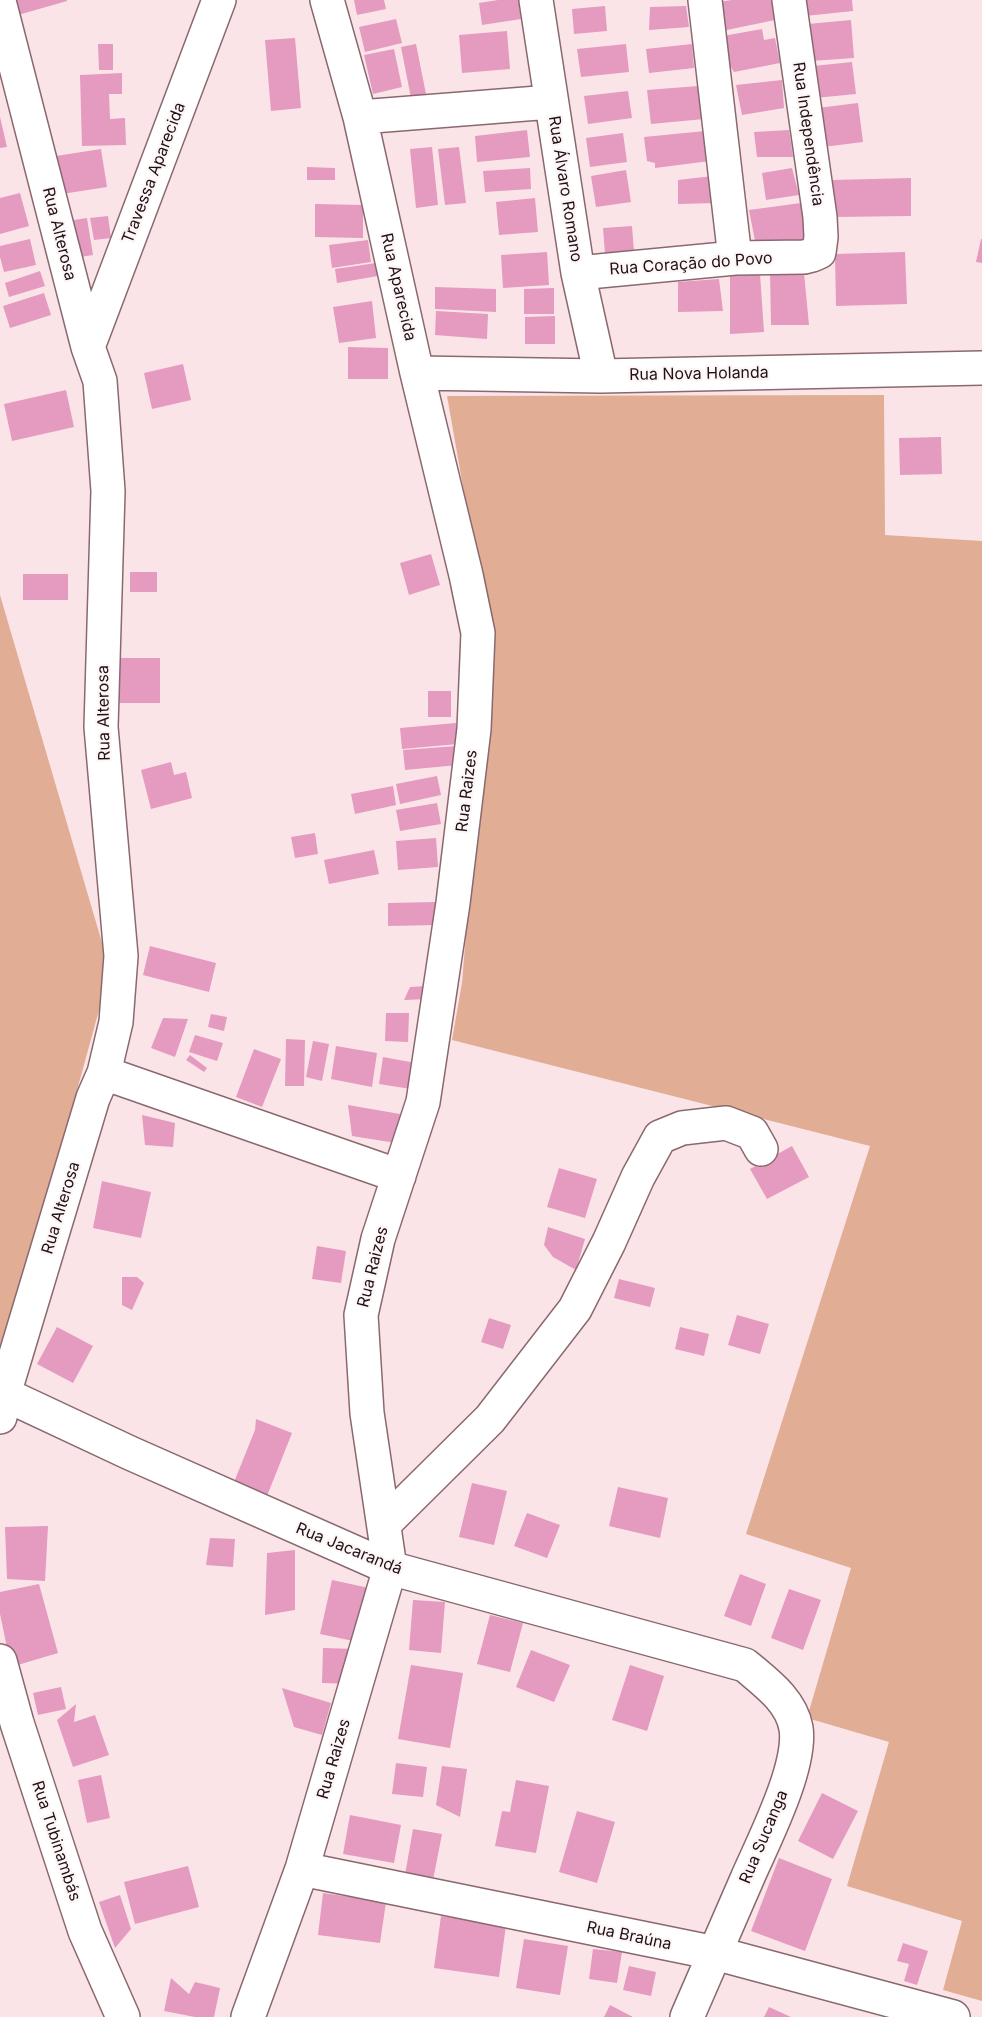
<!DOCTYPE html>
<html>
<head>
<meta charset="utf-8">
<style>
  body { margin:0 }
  canvas { display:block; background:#fbe4e7 }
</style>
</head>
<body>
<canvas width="982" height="2017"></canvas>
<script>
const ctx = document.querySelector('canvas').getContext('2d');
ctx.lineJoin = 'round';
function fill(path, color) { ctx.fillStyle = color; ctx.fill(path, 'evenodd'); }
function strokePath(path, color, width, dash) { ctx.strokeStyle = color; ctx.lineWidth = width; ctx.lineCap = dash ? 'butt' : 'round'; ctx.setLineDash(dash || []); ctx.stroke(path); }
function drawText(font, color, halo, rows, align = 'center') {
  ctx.font = font + ' Inter,sans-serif'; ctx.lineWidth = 4.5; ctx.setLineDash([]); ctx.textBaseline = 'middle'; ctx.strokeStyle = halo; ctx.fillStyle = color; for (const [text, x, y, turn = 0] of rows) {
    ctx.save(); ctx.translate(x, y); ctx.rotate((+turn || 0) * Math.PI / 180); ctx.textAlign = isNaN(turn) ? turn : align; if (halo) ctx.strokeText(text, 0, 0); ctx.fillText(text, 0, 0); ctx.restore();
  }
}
fill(new Path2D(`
  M884 395 885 535 982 541V2001L943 1990 962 1921 847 1886 889 1742 807 1718 851 1568 746 1534 870 1146 452 1040 462 983 490 639 447 396Z
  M0 595 110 970 0 1371Z`), '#e1ad94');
fill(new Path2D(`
  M14 0H67V1L18 15Z
  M354 0H384L386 9 357 15Z
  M498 0H518L521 19 482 25 479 3Z
  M732 0H771L775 20 722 31 718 2Z
  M804 0H852L853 11 805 16Z
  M605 6 607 31 574 34 572 9Z
  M686 6 689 27 649 30 650 7Z
  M396 19 402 43 365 52 359 27Z
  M851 20 854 58 811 61 808 24Z
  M762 29 764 40 775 38 780 63 734 72 729 64 723 36Z
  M507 31 510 69 462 73 459 35Z
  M295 38 301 108 271 111 265 40Z
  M98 44H113V70H99Z
  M416 44 426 94 411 98 401 47Z
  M626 44 629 72 581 77 577 49Z
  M692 44 694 68 649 73 646 49Z
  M394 49 402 87 373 94 364 55Z
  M852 62 856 94 815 98 813 66Z
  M122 73V94H109L110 119 125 118 126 145 82 146 80 75Z
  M782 80 784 108 742 115 736 85Z
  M698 86 704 119 651 124 647 90Z
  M628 91 632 118 588 124 584 96Z
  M858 103 863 142 823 147 818 108Z
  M0 117 7 147 0 148Z
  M527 130 530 157 477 162 475 136Z
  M789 130 793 157H757L754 132Z
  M705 131 710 161 655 168V163L647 161 644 137Z
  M623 133 627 162 590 167 586 138Z
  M432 147 438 205 416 208 410 149Z
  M459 147 466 203 445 205 438 149Z
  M101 149 107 187 62 194 56 156Z
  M307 167 335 168V180H307Z
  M530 168 531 189 485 192 483 171Z
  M792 168 799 195 766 200 762 173Z
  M626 170 631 202 596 207 591 176Z
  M713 176 717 203 678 204V180Z
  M911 178V216L834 217 833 180Z
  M20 193 29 226 0 234V198Z
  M535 198 538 232 499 235 496 202Z
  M801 203 808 241 756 246 749 210Z
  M315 204 363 205V238L315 237Z
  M108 216 111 238 94 240 90 218Z
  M87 218 93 255 74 258 68 221Z
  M632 226 634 252 605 254 603 228Z
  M30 239 36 265 4 272 0 257V246Z
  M981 239H982V263L976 262Z
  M368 240 371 262 332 268 329 245Z
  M547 252 549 285 503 288 501 255Z
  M905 252 907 304 836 306 835 254Z
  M376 263 378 276 337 283 335 269Z
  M770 270 804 273 809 325H771Z
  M40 271 45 286 9 297 5 283Z
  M760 274 764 332 730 334V276Z
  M719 279 723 311 678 312V282Z
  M435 287 496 289V312L435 309Z
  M554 288V314H524V289Z
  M44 293 51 315 10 328 3 306Z
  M372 301 376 338 339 343 333 307Z
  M436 311 488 314 487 339 435 335Z
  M555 316V344H525V317Z
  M348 347 388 348V379H348Z
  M183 364 191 400 152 409 144 373Z
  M66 390 74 427 12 441 4 404Z
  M941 437 942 474 900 475 899 438Z
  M431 554 440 585 409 595 400 563Z
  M130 572H157V592H130Z
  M23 574H68V600H23Z
  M114 658H160V703H114Z
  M428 691H451V717H428Z
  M456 723 458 744 402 749 400 728Z
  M457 746 458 765 405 770 403 750Z
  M171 762 174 775 186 772 192 798 151 809 141 770Z
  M437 776 441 795 400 804 396 784Z
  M393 786 396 805 355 814 351 794Z
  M437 803 441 824 400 831 396 810Z
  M315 833 318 854 295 858 291 837Z
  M436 838 438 867 398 870 396 841Z
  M374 850 379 874 329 884 324 860Z
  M436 902 437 925 388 926V903Z
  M150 946 216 963 209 992 143 975Z
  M427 986V999L404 1000 410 987Z
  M386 1013H409L408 1042 385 1041Z
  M211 1014 227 1017 224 1031 208 1027Z
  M163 1018 188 1019 175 1057 151 1048Z
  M195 1035 223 1043 217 1061 189 1052Z
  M286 1039 305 1040 304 1086H285Z
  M313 1041 329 1044 322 1081 306 1077Z
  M336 1046 377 1053 372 1087 331 1079Z
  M254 1049 281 1059 262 1107 236 1097Z
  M190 1055 207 1068 204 1072 186 1060Z
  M383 1057 416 1063 411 1089 379 1084Z
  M348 1105 400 1114 396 1143 352 1136Z
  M142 1115 175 1123 173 1147 145 1145Z
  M792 1146 809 1177 767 1199 750 1169Z
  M559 1168 597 1179 585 1218 547 1207Z
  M102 1181 151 1192 141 1238 93 1228Z
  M548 1227 585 1239 576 1270 553 1257 544 1245Z
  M317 1246 346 1251 341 1283 312 1279Z
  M122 1277H137L144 1283 132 1310 122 1305Z
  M619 1279 655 1288 650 1307 614 1298Z
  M737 1315 769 1324 760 1354 728 1345Z
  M489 1318 511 1325 503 1349 481 1342Z
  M57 1327 93 1346 73 1383 37 1364Z
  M680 1327 709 1334 704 1356 675 1349Z
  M256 1419 292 1433 265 1501 232 1487 255 1430Z
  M472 1483 507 1491 494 1545 459 1537Z
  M618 1487 668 1498 660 1538 609 1526Z
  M527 1513 560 1525 547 1558 514 1546Z
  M48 1526 45 1581 7 1579 5 1527Z
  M210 1538 235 1539 233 1567 206 1565Z
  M295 1550V1610L265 1615 267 1553Z
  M740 1574 766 1584 751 1626 724 1616Z
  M332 1580 369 1588 358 1642 320 1634Z
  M39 1584 58 1653 11 1667 0 1614V1592Z
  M789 1589 821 1600 803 1650 771 1638Z
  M413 1600 445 1602 441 1653 409 1650Z
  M490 1615 523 1623 510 1672 477 1664Z
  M323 1648 356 1649 355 1684 322 1683Z
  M531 1650 570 1665 554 1702 516 1687Z
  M411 1665 463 1673 450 1748 398 1739Z
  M630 1665 664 1676 647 1731 612 1720Z
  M61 1687 66 1709 38 1715 33 1693Z
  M282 1688 331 1703 322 1735 294 1727Z
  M76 1704 74 1722 95 1715 109 1755 73 1767 57 1720Z
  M396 1763 427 1767 423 1797 392 1794Z
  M442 1766 467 1769 460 1817 436 1805Z
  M101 1775 110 1818 87 1823 78 1780Z
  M516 1780 549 1786 536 1853 495 1846 502 1811 510 1812Z
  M822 1793 858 1811 833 1859 798 1841Z
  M577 1811 615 1822 597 1883 559 1872Z
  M350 1815 401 1825 394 1863 343 1854Z
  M413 1829 442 1834 433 1880 405 1875Z
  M779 1858 832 1879 805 1951 751 1931Z
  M188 1866 199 1907 135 1924 124 1882Z
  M323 1893 386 1902 380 1943 318 1935Z
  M120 1895 131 1929 115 1948 99 1902Z
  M441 1916 506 1925 499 1977 434 1968Z
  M524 1939 568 1946 560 1995 516 1988Z
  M903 1943 928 1951 917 1985 904 1981 909 1964 897 1961Z
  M593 1949 622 1952 617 1983 589 1979Z
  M629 1966 656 1972 651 1996 623 1990Z
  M171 1978 189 1994 195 1982 220 1988 214 2017H195L164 2011Z
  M610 2005 633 2017H604Z
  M769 2007 791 2017H764Z`), '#e59ac0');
const street = new Path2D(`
  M536 0 578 273 601 376
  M705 0 735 258
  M0 5 88 347 100 381 108 491 101 727 121 956 116 1022 104 1073 93 1098 4 1394 0 1417
  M360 117 551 102
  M578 273 735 258 804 257 812 255 819 252 821 237 820 217 789 0
  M88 347 219 0
  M417 373 601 376 982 368
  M104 1073 399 1176
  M4 1394 130 1453 390 1568 745 1665C765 1682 791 1700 796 1728 802 1767 763 1842 747 1879 727 1925 707 1971 687 2017
  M384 1524 490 1419 575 1309 609 1242 638 1177 660 1137 682 1128 726 1123 752 1133 761 1149
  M0 1661 17 1723 85 1931 123 2017
  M302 1869 715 1953 953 2017
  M248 2017 302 1869 390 1568 367 1413 361 1315 378 1239 423 1102 453 903 474 729 478 633 466 575 417 373 360 117 327 0`);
strokePath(street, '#8a696e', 36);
strokePath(street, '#fff', 33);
drawText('16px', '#1f1214', '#fdf5f6', [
  ["Rua Independência",808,134,82],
  ["Travessa Aparecida",154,173,-69],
  ["Rua Álvaro Romano",565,189,81],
  ["Rua Alterosa",59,234,76],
  ["Rua Coração do Povo",691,264,-4],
  ["Rua Aparecida",398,287,77],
  ["Rua Nova Holanda",699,374,-1],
  ["Rua Alterosa",104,713,-91],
  ["Rua Raizes",467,791,-83],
  ["Rua Alterosa",61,1208,-73],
  ["Rua Raizes",373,1267,-76],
  ["Rua Jacarandá",349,1549,22],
  ["Rua Raizes",334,1759,-74],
  ["Rua Sucanga",764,1837,-67],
  ["Rua Tubinambás",56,1841,72],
  ["Rua Braúna",629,1936,12]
]);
</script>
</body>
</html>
